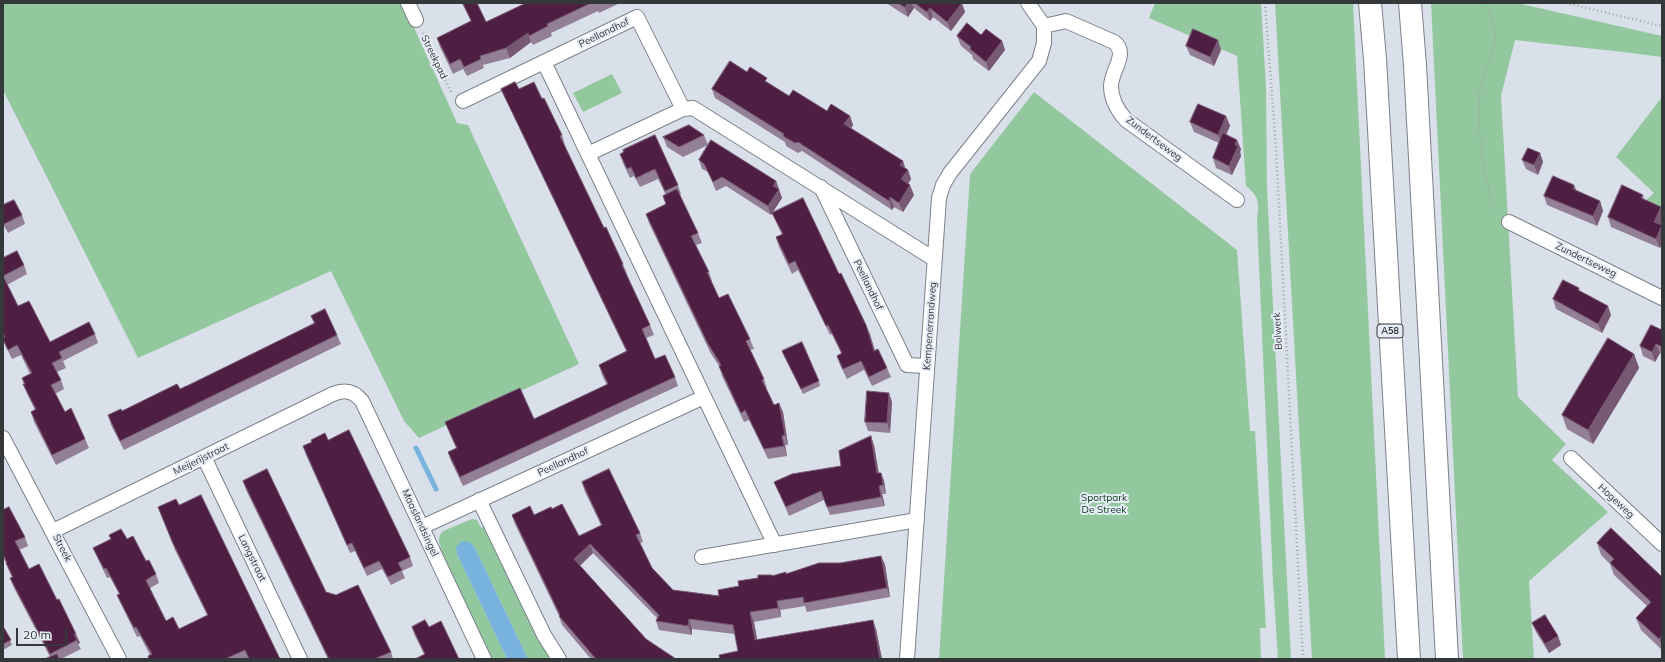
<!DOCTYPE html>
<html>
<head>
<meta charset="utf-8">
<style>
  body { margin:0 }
  #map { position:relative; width:1665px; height:662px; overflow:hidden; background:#d9e0e9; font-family:Mulish,sans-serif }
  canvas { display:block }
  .frame { position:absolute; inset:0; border:4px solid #35383b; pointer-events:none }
  .scale { position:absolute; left:16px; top:628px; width:51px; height:18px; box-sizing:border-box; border:2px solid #35383b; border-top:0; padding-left:5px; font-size:12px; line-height:14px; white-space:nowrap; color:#35383b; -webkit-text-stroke:3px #e6edf6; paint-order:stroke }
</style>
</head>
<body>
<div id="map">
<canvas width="1665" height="662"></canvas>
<div class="frame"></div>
<div class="scale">20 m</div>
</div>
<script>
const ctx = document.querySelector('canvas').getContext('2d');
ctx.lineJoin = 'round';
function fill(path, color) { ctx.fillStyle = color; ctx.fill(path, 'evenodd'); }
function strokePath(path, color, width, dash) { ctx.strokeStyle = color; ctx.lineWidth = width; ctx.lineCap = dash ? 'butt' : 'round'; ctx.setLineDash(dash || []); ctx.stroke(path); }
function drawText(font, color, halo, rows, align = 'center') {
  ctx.font = font + ' Mulish,sans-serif'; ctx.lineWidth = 4; ctx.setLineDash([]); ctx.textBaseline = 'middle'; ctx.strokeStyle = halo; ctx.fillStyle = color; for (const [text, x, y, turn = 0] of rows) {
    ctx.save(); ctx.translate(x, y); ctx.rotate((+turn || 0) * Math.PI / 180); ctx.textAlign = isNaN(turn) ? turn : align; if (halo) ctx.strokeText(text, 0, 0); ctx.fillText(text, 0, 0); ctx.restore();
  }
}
fill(new Path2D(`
  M3 3H403L457 123 468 125 579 364 419 438 404 421 331 271 138 358 3 90Z
  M1155 3H1261L1266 87 1267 188 1291 659H1278L1273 582 1257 220C1259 204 1260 197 1246 186L1237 56 1149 18Z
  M1275 3H1353L1385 659H1312Z
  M1431 3H1517L1662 36V57C1613 50 1564 46 1515 40L1501 96 1518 397 1566 444 1552 460 1608 512 1529 581 1534 659H1463Z
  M612 74 622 93 583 112 573 93Z
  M1034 92 1237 250 1250 431H1255L1266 628H1260L1261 659H939L970 174Z
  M1662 97V231L1637 208 1654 193 1616 157Z
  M472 519 477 520 481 528 485 526 553 659H528L474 546 457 554 507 659H489L436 549 441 547C438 541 438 536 443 531Z`), '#93c89e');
fill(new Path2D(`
  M462 541 469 542 474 546 528 659H507L457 554 456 547Z`), '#77b3dc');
strokePath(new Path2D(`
  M416 448 436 489`), '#77b3dc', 5);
const minor = new Path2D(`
  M408 3 416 20
  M1028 3 1044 26 1066 21 1114 42C1129 53 1111 71 1111 86 1111 100 1117 110 1126 120L1237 200
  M544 62 775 545
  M463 101 637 17 683 109
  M588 154 683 109 693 108 934 259
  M821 187 907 365 927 366
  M1509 222 1662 298
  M3 438 119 659
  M204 457 300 659
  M1571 458 1662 544
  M479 500 544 635 559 659
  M422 527 704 397
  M53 531 333 394C345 389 354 391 362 401L484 659
  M702 557 917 520
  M907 659 939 198 943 185 950 173 1039 61 1044 43V26`);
const motorway = new Path2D(`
  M1370 3 1375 59 1409 659
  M1410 3 1415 65 1447 659`);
strokePath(minor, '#7c828b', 16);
strokePath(motorway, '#7c828b', 24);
strokePath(new Path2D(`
  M1265 3 1276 148 1303 659
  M1486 3C1490 14 1495 27 1495 38 1494 54 1484 69 1481 85 1475 113 1482 190 1498 213
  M1566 3 1662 26
  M423 33 451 92`), '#9fa4ab', 2.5, [1, 3]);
strokePath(minor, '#fff', 14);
strokePath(motorway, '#fff', 22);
fill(new Path2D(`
  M462 3H477L486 22 526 3H620L599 13 598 11 551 33 552 36 533 45 531 42 510 58 483 65 484 68 467 76 463 69 453 74 440 47 437 38 471 21Z
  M886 3H961L965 12 951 31 933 17 930 21 914 8 908 17Z
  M981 35 1002 41 1005 50 989 71 973 59 972 55 961 46 957 36Z
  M1218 40 1221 50 1214 66 1190 55 1186 46Z
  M747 72 768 83 789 96 827 111 850 116 853 125 851 128 903 161 905 168 908 170 911 179 908 184 914 195 903 212 894 207 892 210 802 151 798 153 786 146 785 142 715 98 712 89Z
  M501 89H519L542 99 562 135 565 145H564L604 228 623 264 627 274H626L650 325 654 335 646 338 655 359 675 377 678 386 463 486 451 461 448 452 456 448 449 432 445 422 534 419 607 385 602 375 599 365 626 351 505 98Z
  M1226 116 1230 126 1226 134 1241 149 1240 152 1241 156 1232 175 1216 168 1213 158 1219 143 1194 132 1190 122Z
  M655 135 678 185 681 194 680 195 698 233 702 243 696 245 709 272 712 281H711L719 298 750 339 754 349 750 350 764 379 767 389 766 390 774 405 783 412 788 445H785L787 456 768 459 749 420 744 422 722 376 719 366 710 352 649 223 646 214 666 204 663 196 666 195 658 179 640 187 634 176 630 178 623 163 620 154 623 152V150Z
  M704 135 708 145 683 157 667 147 663 137Z
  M1540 153 1543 162 1538 175 1526 169 1522 160Z
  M699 160 776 181 782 198 772 213 839 274 866 325 875 351 887 368 891 377 872 386 864 370 847 379 840 365 837 356 841 353 832 334 830 335 798 270 792 274 779 247 776 237 782 235 776 222 772 213 771 215 726 186 716 191 708 172 702 169Z
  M1574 185 1576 191 1600 201 1603 211 1597 226 1547 205 1544 196Z
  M1643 195 1644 199 1661 207 1662 208V222L1661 225H1662V243L1660 248 1611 227 1608 217Z
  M3 205 22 215 25 224 8 233 3 224Z
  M3 258 24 265 27 274 7 285 18 306 50 342 95 334 98 343 63 361 66 368 57 372 61 380 64 389 55 394 65 412 85 439 89 448 56 465 34 422 31 412 35 410 27 394 23 384H24L22 378 30 374 21 355 12 359 6 347 3 340 4 337 3 336Z
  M1579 288 1580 292 1611 315 1602 333 1556 309 1553 299Z
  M311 316 337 335 341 344 124 450 111 425 108 415 122 411 180 389 314 324Z
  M1662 330V354L1660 353 1655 362 1643 356 1640 346Z
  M782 351 819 381 820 386 803 394 784 356Z
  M1634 354 1639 368 1593 444 1567 429 1562 415Z
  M892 402 890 433 868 431 865 422Z
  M328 440 410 557 413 566 402 571 405 578 391 585 382 569 367 576 355 551 350 553 306 455 303 446Z
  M874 445 879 473H881L884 481 886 494H882L885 506 830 515 824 500 789 516 778 491 774 482 841 466Z
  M243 481 326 592 391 652 393 659H328L246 490Z
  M582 482 640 533 643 542 640 543 652 568 673 590 719 596 739 586 772 576 881 556 885 565 890 597 807 612 805 606 793 608 780 610 781 617 754 622 757 640 876 629 882 659H720L738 651 735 634 692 629V635L659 630 656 621 657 618 593 553 580 566 646 639 676 659H591L562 625 559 616 515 524 512 515H534L552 509 579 536 601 525 585 492Z
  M179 505 280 659H149L148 656 150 655 140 636 137 637 121 604 117 595 119 594 110 577 107 578 97 557 93 548 111 539 109 535 127 539 146 561 156 574 159 583 150 588 166 621 179 629 207 615 175 550 158 507Z
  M3 510 25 537 28 546 19 550 29 569 57 600 80 643 78 644 81 649 61 659H45L50 657 14 588 10 578H12L6 563 3 557Z
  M1597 543 1662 577V650L1641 630 1636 618 1647 606 1614 575 1610 564 1601 555Z
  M1532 623 1558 636 1561 645 1549 653 1536 632Z
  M3 626 12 645 3 650Z
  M412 627H429L459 659 424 654 415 636Z`), '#948096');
fill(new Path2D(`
  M908 3H912L914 8 908 17 905 7Z
  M962 3 965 12 951 31 947 22Z
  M930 8 933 17 930 21 927 12Z
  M528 33 531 42 510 58 506 48Z
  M1218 40 1221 50 1214 66 1210 57Z
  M1002 41 1005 50 989 71 986 62Z
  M850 116 853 125 848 134 844 124Z
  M1226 116 1230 126 1222 144 1218 135Z
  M1237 140 1241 149 1240 152 1241 156 1232 175 1229 166 1235 145Z
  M1540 153 1543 162 1538 175 1534 165Z
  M903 161 906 171 900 165Z
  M908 170 911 179 905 189 901 179Z
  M776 181 782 198 771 215 768 206 773 186Z
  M910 185 914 195 903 212 899 203Z
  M1574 185 1578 195 1573 189Z
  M890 197 894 207 892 210 889 201Z
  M1600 201 1603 211 1597 226 1593 216Z
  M1661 207 1662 208V222L1658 231 1654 222Z
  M1662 226V243L1660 248 1656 239Z
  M1608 306 1611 315 1602 333 1598 324Z
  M866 325 870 334 878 361 874 351Z
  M1656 344 1660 353 1655 362 1652 352Z
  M1634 354 1639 368 1593 444 1588 430Z
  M889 393 892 402 890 433 887 423Z
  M779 403 783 412 788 445 785 435Z
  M782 436 785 445 787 456 784 446Z
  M871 436 874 445 880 482 877 473Z
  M881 473 884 481 886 494 883 485Z
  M879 486 882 494 885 506 881 497Z
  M590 544 593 553 577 568 574 559Z
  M881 556 885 565 890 597 887 588Z
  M777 601 780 610 781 617 778 608Z
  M750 612 754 622 759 650 755 640Z
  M689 619 692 629V635L688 626Z
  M873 620 876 629 882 659H880Z
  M76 634 80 643 78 644 74 635Z
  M1558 636 1561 645 1549 653 1545 644Z
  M1662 636V647L1659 639Z`), '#785974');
const building = new Path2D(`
  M463 3H477L486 22 526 3H591L547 24 548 26 529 36 528 33 506 48 480 56 481 59 464 67 460 59 450 64 437 38 471 21Z
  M898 3H908L905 7Z
  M915 3H962L947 22 930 8 927 12Z
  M967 23 981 35 986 29 1002 41 986 62 970 49 971 47 957 36Z
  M1193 29 1218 40 1210 57 1186 46Z
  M730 61 747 72 750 67 767 78 765 81 789 96 793 90 827 111 831 104 850 116 844 124 903 161 900 165 908 170 901 179 910 185 899 203 890 197 889 201 798 142 795 143 783 136 784 134 712 89Z
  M515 82 519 89 534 82 542 99 544 98 562 135 560 136 604 228 606 227 623 264 622 265 650 325 642 329 655 359 665 355 675 377 460 477 448 452 457 448 445 422 520 388 534 419 608 384 599 365 627 351 501 89Z
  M1198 104 1226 116 1218 135 1190 122Z
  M689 125 704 135 679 147 663 137Z
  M1223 133 1237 140 1235 145 1238 146 1229 166 1213 158Z
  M655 135 678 185 665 191 655 169 636 178 631 167 627 169 620 154 624 152 623 150Z
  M711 140 776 181 773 186 779 189 768 206 722 177 713 182 704 164 699 160Z
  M1528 148 1540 153 1534 165 1522 160Z
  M1553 176 1574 185 1573 189 1600 201 1593 216 1544 196Z
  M1622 185 1643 195 1641 198 1661 207 1654 222 1662 225 1656 239 1608 217Z
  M677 189 698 233 691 236 709 272H707L719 298 728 294 750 339 746 341 764 379 762 380 774 405 779 403 785 435 782 436 784 446 764 449 745 410 741 413 719 366 721 365 707 342 646 214 666 204 663 196Z
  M803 198 839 274 841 273 866 325 874 351 878 349 887 368 869 377 861 361 843 369 837 356 842 353 828 325 826 326 795 261 789 264 776 237 783 234 772 213Z
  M14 200 22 215 4 224 3 221V205Z
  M17 251 24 265 3 276V258Z
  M3 276 18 306 29 301 50 342 89 322 95 334 59 352 62 358 52 363 61 380 51 385 65 412 71 408 85 439 52 455 31 412 36 409 23 384H25L22 378 32 373 17 345 8 350 3 339V338L5 337 3 333Z
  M1563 280 1579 288 1578 290 1608 306 1598 324 1553 299Z
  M325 309 337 335 120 441 108 415 121 409 122 411 177 384 180 389 191 384 315 323 311 316Z
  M1651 325 1662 330V347L1656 344 1652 352 1640 346Z
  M1608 338 1634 354 1588 430 1562 415Z
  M802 342 819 381 801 389 782 351Z
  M867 391 889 393 887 423 865 422Z
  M349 430 410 557 398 563 402 570 388 577 379 561 364 568 352 543 347 545 303 446 312 442 311 440 325 433 328 440Z
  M871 436 877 473H881L883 485 879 486 881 497 827 507 821 491 786 507 774 482 792 474 841 466 839 451Z
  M267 469 326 592 336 595 358 585 391 652 374 659H329L243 481Z
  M609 469 640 533 636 535 652 568 673 590 719 596 718 590 739 586 738 581 758 578V575H772V576L786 572V574L819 563H840L881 556 887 588 804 603 803 597 777 601 778 608 750 612 755 640 873 620 880 659H720L719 655 738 651 733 625 689 619 688 626 656 621 659 615 590 544 574 559 646 639 676 659H596L559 616 560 615 512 515 530 506 534 515 551 507 552 509 562 504 579 536 602 525 582 482Z
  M201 495 280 659H249L245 650 225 659H149L148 656 152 654 136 627 134 628 117 595 120 594 106 568 104 569 93 548 111 539 109 535 121 529 127 539 133 536 146 561 149 560 156 574 146 580 153 595 166 621 173 617 179 629 208 615 172 541 158 507 176 499 179 505Z
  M9 507 25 537 15 541 29 569 39 564 57 600 59 599 76 634 74 635 77 640 50 654 10 578 13 577 6 563H7L3 554V510Z
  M1611 528 1662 577V636L1659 639 1636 618 1651 602 1610 563 1614 559 1597 543Z
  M1545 615 1558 636 1545 644 1532 623Z
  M425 620 429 627 441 621 459 659H415L425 654 412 627Z
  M3 626 11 640 3 644Z
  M57 654 59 659H45Z`);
fill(building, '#4e1f42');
strokePath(building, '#785974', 1);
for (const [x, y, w] of [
  [1390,331,26]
]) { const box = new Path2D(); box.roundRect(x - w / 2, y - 7, w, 14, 3); ctx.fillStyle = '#e6edf6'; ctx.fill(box); strokePath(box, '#35383b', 1); }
drawText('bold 9px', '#35383b', null, [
  ["A58",1390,331]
]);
drawText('10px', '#35383b', '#e6edf6', [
  ["Peellandhof",604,33,-26],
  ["Streekpad",434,57,64],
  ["Zundertseweg",1154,139,37],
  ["Zundertseweg",1586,260,26],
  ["Peellandhof",868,285,64],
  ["Kempenerrandweg",930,326,-86],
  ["Bolwerk",1278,331,-93],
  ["Meijerijstraat",201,459,-26],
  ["Peellandhof",563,462,-25],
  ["Hogeweg",1616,501,43],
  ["Maaslandsingel",420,523,65],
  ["Streek",62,548,63],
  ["Langstraat",252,558,64]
]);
drawText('10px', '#0b3619', '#e6edf6', [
  ["Sportpark",1104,498],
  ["De Streek",1104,510]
]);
</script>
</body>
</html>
